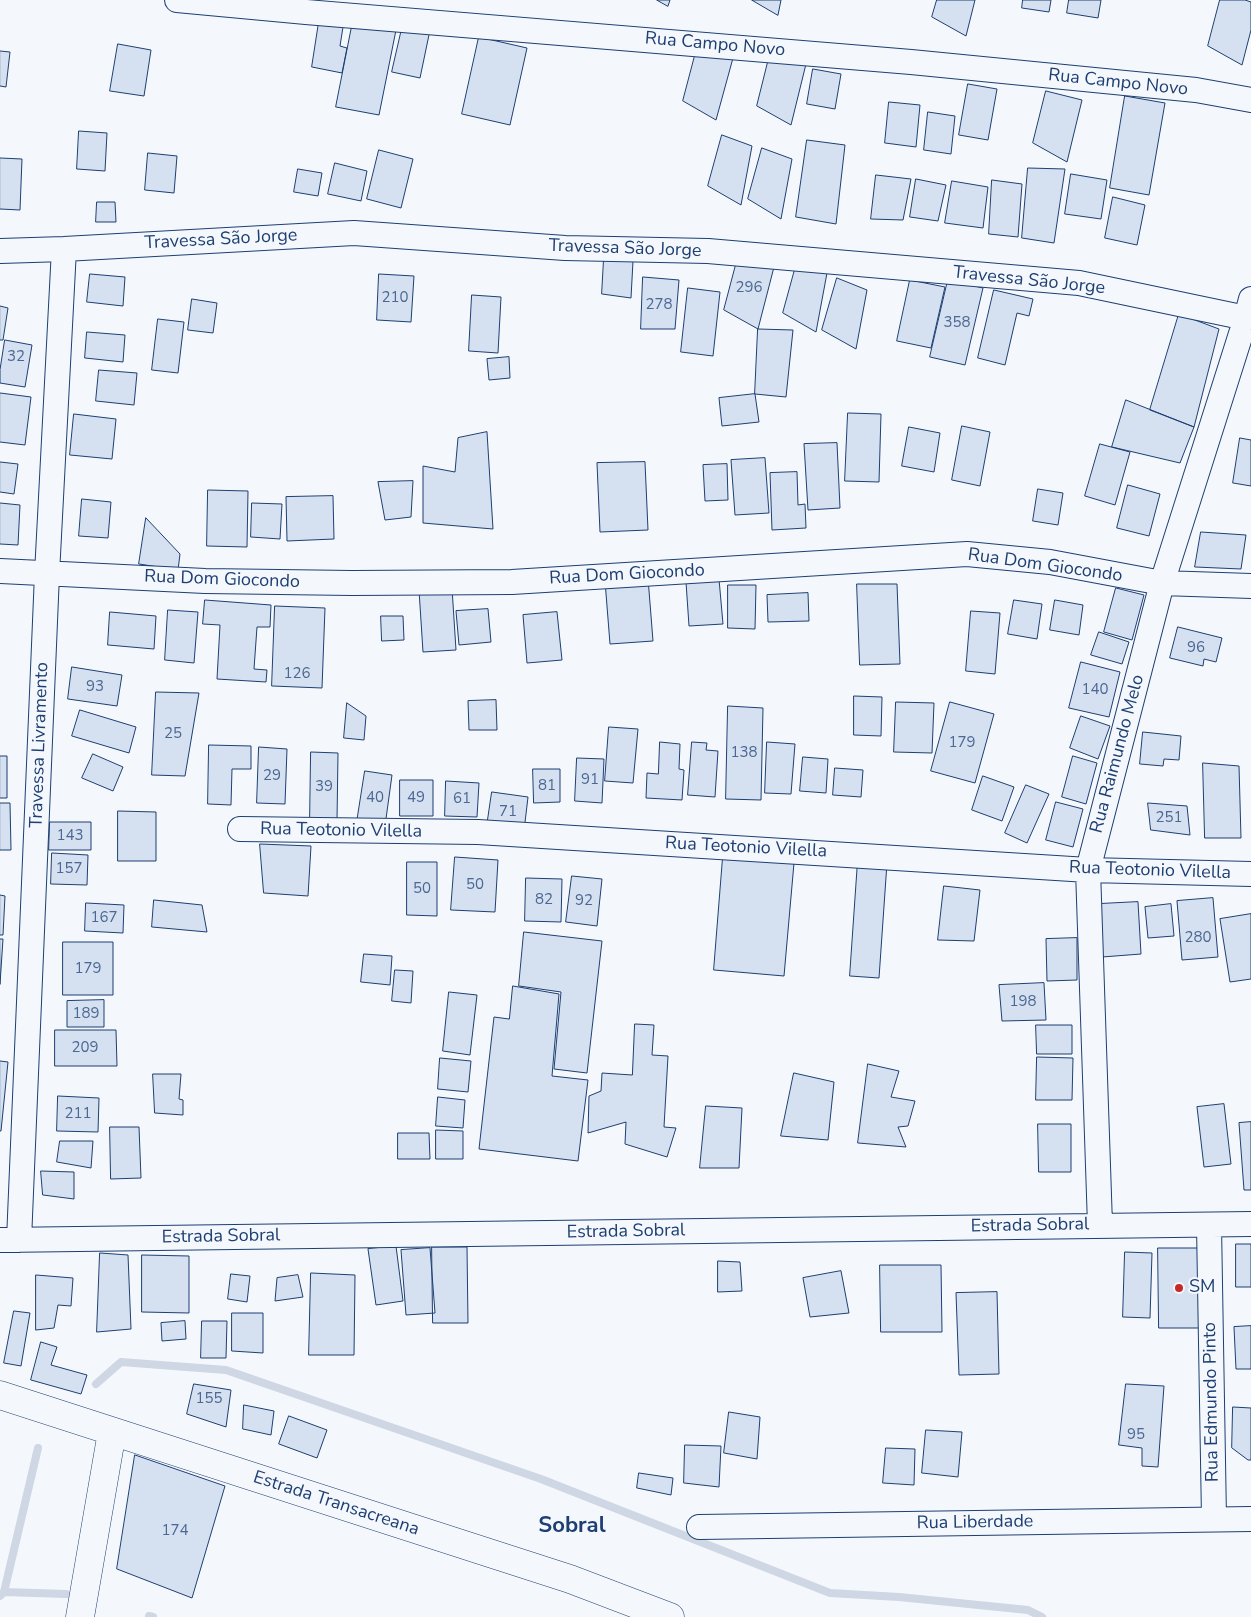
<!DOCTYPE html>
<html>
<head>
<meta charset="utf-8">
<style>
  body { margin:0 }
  canvas { display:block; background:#f4f7fb }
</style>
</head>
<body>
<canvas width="1251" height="1617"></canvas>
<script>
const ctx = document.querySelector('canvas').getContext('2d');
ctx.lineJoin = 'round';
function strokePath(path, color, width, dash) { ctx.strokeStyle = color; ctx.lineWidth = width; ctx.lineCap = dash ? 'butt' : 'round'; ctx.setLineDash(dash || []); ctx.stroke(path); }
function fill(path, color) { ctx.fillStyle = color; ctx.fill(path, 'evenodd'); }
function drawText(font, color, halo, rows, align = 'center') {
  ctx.font = font + ' "Nunito Sans",sans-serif'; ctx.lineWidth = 4; ctx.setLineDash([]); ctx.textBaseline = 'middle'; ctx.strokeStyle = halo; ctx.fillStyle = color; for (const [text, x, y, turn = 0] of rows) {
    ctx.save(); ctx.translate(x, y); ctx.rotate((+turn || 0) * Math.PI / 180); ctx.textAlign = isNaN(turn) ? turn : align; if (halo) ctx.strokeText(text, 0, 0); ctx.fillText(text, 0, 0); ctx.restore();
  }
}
strokePath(new Path2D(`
  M96 1384 121 1362 226 1370 541 1479 830 1593 899 1597 1028 1610 1042 1617
  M4 1592 66 1594
  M0 1596 4 1592 38 1448
  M149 1616 153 1617`), '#cfd7e4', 8);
const building = new Path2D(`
  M657 0H670L668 6Z
  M752 0H781L778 15Z
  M937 0H975L966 36 932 17Z
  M1023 0H1051L1049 12 1022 8Z
  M1069 0H1101L1098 18 1067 13Z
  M1220 0H1245L1251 2V30L1242 65 1208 46Z
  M353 21 396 30 379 115 336 107Z
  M319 22 343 27 340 46 347 48 342 73 312 67Z
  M403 24 430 30 420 78 392 72Z
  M479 37 527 48 510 125 462 114Z
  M118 44 151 50 144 96 110 91Z
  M697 48 733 58 716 120 683 101Z
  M0 51 10 52 6 87 0 86Z
  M770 54 806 64 791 125 757 106Z
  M813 69 841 74 835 109 807 104Z
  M968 84 997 89 988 140 959 135Z
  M1046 91 1082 100 1067 162 1033 143Z
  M1125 96 1165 103 1149 195 1110 188Z
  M889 102 920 105 916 147 885 143Z
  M928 112 955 116 951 154 924 150Z
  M79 131 107 133 105 171 77 169Z
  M722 135 752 146 741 205 708 186Z
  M807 140 845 145 836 224 796 217Z
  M762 148 792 159 781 219 748 199Z
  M379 150 413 159 401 208 367 199Z
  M148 153 177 156 174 193 145 190Z
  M0 158 22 159 20 210 0 209Z
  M335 163 367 171 361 201 328 194Z
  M1028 168 1065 169 1054 243 1022 238Z
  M298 169 322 173 318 196 294 192Z
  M1071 174 1107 180 1101 219 1065 214Z
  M876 175 911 179 903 220 871 219Z
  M916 179 946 185 938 221 910 217Z
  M992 180 1022 184 1018 237 989 234Z
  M952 181 988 187 983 228 945 223Z
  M1113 197 1145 205 1137 245 1105 238Z
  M97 202H115L116 222H96Z
  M738 257 774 267 758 329 724 310Z
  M604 258 633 261 631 298 602 294Z
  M797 262 827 273 816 332 783 313Z
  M90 274 125 277 123 306 87 302Z
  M379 274 414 276 411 322 377 320Z
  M643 277 679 280 675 329H641Z
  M837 278 867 290 856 349 822 330Z
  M910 280 945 287 931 348 897 341Z
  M948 280 983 288 965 365 930 357Z
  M688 288 720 292 713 356 681 352Z
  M994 290 1033 299 1029 316 1017 313 1005 365 978 358Z
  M472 295 501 297 498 353 469 351Z
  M192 299 217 303 213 333 188 330Z
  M0 306 8 308 3 340H0Z
  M1179 314 1219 329 1194 427 1150 410Z
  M158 319 184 322 178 373 152 370Z
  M758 329 793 330 786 397 755 394Z
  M87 332 125 335 123 362 85 358Z
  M5 340 32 345 25 387 0 383V370Z
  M509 357 510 378 489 380 487 359Z
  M99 370 137 373 134 405 96 401Z
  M0 393 31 397 25 445 0 442Z
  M755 394 759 422 722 426 719 398Z
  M1126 400 1194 427 1180 463 1112 447Z
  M848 413 881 414 879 482 845 481Z
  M74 414 116 419 112 459 70 455Z
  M962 426 990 432 980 486 952 480Z
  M909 427 940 433 934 472 902 466Z
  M487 432 493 529 423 523V466L455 472 458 438Z
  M1240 438 1251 440V486L1233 483Z
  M837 443 840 508 808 510 804 444Z
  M1100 444 1130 452 1115 505 1085 496Z
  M765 458 769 513 735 515 731 460Z
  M0 462 18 464 14 494 0 492Z
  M645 462 648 530 600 532 597 463Z
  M727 464 728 500 705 501 703 465Z
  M797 472 798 505 805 504 806 528 772 530 770 473Z
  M413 481 411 517 385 520 378 482Z
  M1128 485 1160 494 1149 536 1117 528Z
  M1038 489 1063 493 1058 525 1033 521Z
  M208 490 248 491 247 547 207 546Z
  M333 496 334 539 287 541 286 497Z
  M82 499 111 502 108 538 79 536Z
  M0 503 20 505 18 545 0 544Z
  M252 503 282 504 280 539 251 537Z
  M146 518 180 554 178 570 139 564Z
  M1201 532 1246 535 1241 569 1195 567Z
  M648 578 653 641 610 644 605 581Z
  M719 579 723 624 689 626 686 582Z
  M857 584H897L900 664 860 665Z
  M728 585H756L755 629 728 628Z
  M452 588 456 650 423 652 419 590Z
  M1116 588 1144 595 1132 640 1104 632Z
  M808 593 809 621 768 622 767 595Z
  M205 600 271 605 270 627H257L254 669 267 670 266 682 217 679 220 625 203 624Z
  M1014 600 1042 604 1037 639 1008 634Z
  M1055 600 1083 605 1079 635 1050 630Z
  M275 606 325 608 322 688 272 686Z
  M488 609 491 642 459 645 456 611Z
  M168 610 198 612 194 663 165 660Z
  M971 611 1000 613 995 674 966 671Z
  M110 612 156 616 154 649 108 645Z
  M557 612 562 660 527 663 523 615Z
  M381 616H403L404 640 382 641Z
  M1178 627 1222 638 1216 662 1204 659 1203 666 1170 658Z
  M1099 632 1129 642 1122 664 1091 655Z
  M1081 662 1120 672 1109 717 1069 708Z
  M72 667 122 675 117 706 68 699Z
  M156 692 199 693 185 776 152 775Z
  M854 696 882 697 881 736 854 735Z
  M496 700 497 730H469L468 701Z
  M896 702 934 703 932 753 894 752Z
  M950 702 994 714 975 783 931 771Z
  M347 703 366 716 364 740 344 738Z
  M728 706 763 708 761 800 726 799Z
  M80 710 136 727 129 753 72 736Z
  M1081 716 1110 726 1098 759 1070 748Z
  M609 727 638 729 633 783 605 781Z
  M1143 732 1181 736 1179 760 1164 759 1163 766 1140 764Z
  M660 742 680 744 679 769 684 770 682 800 646 798 647 773 658 774Z
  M692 742 707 743 706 750 718 751 715 797 688 795Z
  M767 742 795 744 791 794 765 793Z
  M209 745 251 746V769H232L231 805 208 804Z
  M259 747 287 749 285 804 257 803Z
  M311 752 338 753 337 821 310 820Z
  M93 754 123 767 113 791 82 778Z
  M0 756H7V798H0Z
  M1073 756 1097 763 1086 804 1062 797Z
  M803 757 828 759 826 793 800 791Z
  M577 758 604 759 602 803 575 801Z
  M1203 763 1239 766 1241 838H1205Z
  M835 768 863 770 861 797 833 795Z
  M533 769H560V802L534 803Z
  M365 771 392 775 385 826 357 822Z
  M983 776 1014 787 1002 821 972 810Z
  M400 780H433V816H400Z
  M446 781 479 783 477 817 445 816Z
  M1026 785 1049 794 1027 843 1005 833Z
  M492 792 528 797 524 831 487 826Z
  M1056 802 1083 809 1073 847 1046 840Z
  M0 803H10L11 850H0Z
  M1148 803 1187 806 1190 835 1151 830Z
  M118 811 156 812V861H118Z
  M50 822H91V850H49Z
  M260 844 311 846 308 896 264 893Z
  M52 853 88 855 87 885 51 884Z
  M455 857 498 860 495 912 451 910Z
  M723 857 794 863 784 976 714 970Z
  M858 860 887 863 879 978 850 976Z
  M407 862H437V916L407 915Z
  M572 876 602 879 597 926 566 922Z
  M526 878 562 879 561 922 525 921Z
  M944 886 980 890 974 941 938 940Z
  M0 895 5 896 3 935H0Z
  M1213 898 1218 957 1182 960 1177 901Z
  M154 900 202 905 207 932 152 927Z
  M1138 902 1141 954 1102 957 1099 904Z
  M86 903 124 905 123 933 85 931Z
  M1171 904 1174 936 1148 938 1145 907Z
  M1251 914V979L1230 982 1220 919Z
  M524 932 602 941 587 1073 554 1069 561 992 519 986Z
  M1077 938V980L1047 981 1046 939Z
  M0 939H3L0 984Z
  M63 942H113V995H63Z
  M364 954 392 956 390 985 361 982Z
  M395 970 413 971 411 1003 392 1001Z
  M1044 983 1046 1020 1002 1021 999 985Z
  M513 986 559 994 552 1076 588 1080 578 1161 479 1149 494 1017 509 1019Z
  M449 992 477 995 470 1055 443 1051Z
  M104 1000V1027H67V1001Z
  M635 1024 654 1025 652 1055 668 1056 664 1127 676 1128 667 1157 625 1144 626 1122 588 1133 589 1096 601 1091 602 1073 632 1075Z
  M1036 1025H1072V1054H1037Z
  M55 1030H116L117 1066H55Z
  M1037 1057 1073 1058 1072 1100H1036Z
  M440 1058 471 1061 468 1092 438 1089Z
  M0 1061 8 1062 1 1131H0Z
  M868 1064 899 1071 891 1097 915 1101 908 1126 898 1127 906 1147 858 1143Z
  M794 1073 834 1082 828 1140 781 1136Z
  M153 1074H181L179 1099 183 1100V1115L155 1113Z
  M58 1096 99 1098 98 1132 57 1131Z
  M438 1097 465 1100 463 1128 436 1126Z
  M1224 1104 1231 1164 1204 1167 1197 1107Z
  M706 1106 742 1108 739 1168H700Z
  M1251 1122V1190H1244L1239 1123Z
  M1038 1124H1071V1172H1039Z
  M110 1127H139L141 1178 111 1179Z
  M436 1130 463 1131V1159H436Z
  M398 1133H429L430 1159H398Z
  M60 1141H93L91 1168 57 1162Z
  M41 1171 74 1172V1199L43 1195Z
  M1236 1244H1251V1287H1236Z
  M396 1246 403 1301 376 1305 368 1249Z
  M432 1247H467L468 1323H433Z
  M430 1248 435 1313 406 1315 401 1250Z
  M1158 1248H1199L1200 1328H1159Z
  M1125 1252 1152 1253 1150 1318 1123 1317Z
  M100 1253 128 1255 131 1329 97 1332Z
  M142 1255 189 1256V1313L142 1312Z
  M718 1261 740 1262 742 1291 718 1292Z
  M880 1265H941L942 1332H881Z
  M841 1271 849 1313 810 1317 803 1278Z
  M311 1273 355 1275 354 1355H309Z
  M231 1274 250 1276 247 1302 228 1299Z
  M36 1275 73 1278 71 1306 58 1305 54 1328 36 1330Z
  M298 1275 303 1297 275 1301 277 1278Z
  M997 1292 999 1374 959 1375 956 1293Z
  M14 1311 30 1313 21 1366 4 1363Z
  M232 1313H263V1353L232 1351Z
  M185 1321 186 1339 162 1341 161 1323Z
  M202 1321H227L226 1358H201Z
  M1251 1326V1369H1236L1234 1327Z
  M41 1342 57 1347 51 1365 87 1375 81 1394 31 1380Z
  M194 1384 231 1390 226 1427 187 1414Z
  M1126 1384 1164 1386 1158 1467 1142 1466V1448L1119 1445Z
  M244 1405 274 1411 271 1435 243 1429Z
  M1233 1407 1251 1408V1460H1248L1232 1448Z
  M729 1412 760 1417 757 1459 724 1453Z
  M289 1416 327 1430 317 1458 279 1444Z
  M926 1430 962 1432 958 1477 922 1473Z
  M685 1445 721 1446 719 1487 684 1483Z
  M886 1448 915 1449 914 1485 883 1483Z
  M135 1455 225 1486 192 1598 117 1569Z
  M639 1473 673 1478 671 1495 637 1488Z`);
fill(building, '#d5e0f0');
strokePath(building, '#1d3f73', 1);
const minor = new Path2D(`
  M177 0 306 12 911 62 1196 90 1251 100
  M0 251 64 249 354 233 565 248 708 251 1079 283 1246 318
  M0 571 205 581 352 583 512 582 967 554 1050 562 1162 583 1251 586
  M240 829 478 832 1088 870 1251 874
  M1100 1225 1088 870 1162 583 1246 318 1251 299
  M1209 1225 1214 1519
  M0 1240 1251 1224
  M19 1240 47 574 64 249
  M699 1527 1251 1519`);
const tertiary = new Path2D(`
  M0 1395 570 1579 670 1617
  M80 1617 112 1432`);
strokePath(minor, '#1d3f73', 26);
strokePath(tertiary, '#1d3f73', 29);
strokePath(minor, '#f4f7fb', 24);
strokePath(tertiary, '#f4f7fb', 28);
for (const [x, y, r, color] of [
  [1179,1288,5,"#c62828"]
]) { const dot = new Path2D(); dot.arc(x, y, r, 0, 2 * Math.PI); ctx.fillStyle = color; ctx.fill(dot); strokePath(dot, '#f4f7fb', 2); }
drawText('15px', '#4b6792', null, [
  ["296",749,288],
  ["210",395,298],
  ["278",659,305],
  ["358",957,323],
  ["32",16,357],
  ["96",1196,648],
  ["126",297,674],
  ["93",95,687],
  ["140",1095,690],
  ["25",173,734],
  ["179",962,743],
  ["138",744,753],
  ["29",272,776],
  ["91",590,780],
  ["81",547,786],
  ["39",324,787],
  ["40",375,798],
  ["49",416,798],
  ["61",462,799],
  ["71",508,812],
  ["251",1169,818],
  ["143",70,836],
  ["157",69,869],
  ["50",475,885],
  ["50",422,889],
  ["82",544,900],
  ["92",584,901],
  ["167",104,918],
  ["280",1198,938],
  ["179",88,969],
  ["198",1023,1002],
  ["189",86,1014],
  ["209",85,1048],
  ["211",78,1114],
  ["155",209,1399],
  ["95",1136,1435],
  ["174",175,1531]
]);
drawText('18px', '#1d3f73', '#f4f7fb', [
  ["Rua Campo Novo",715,45,5],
  ["Rua Campo Novo",1118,83,6],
  ["Travessa São Jorge",221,240,-3],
  ["Travessa São Jorge",625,249,2],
  ["Travessa São Jorge",1029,281,6],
  ["Rua Dom Giocondo",1045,566,8],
  ["Rua Dom Giocondo",627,575,-3],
  ["Rua Dom Giocondo",222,580,2],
  ["Travessa Livramento",40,745,-88],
  ["Rua Raimundo Melo",1118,754,-75],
  ["Rua Teotonio Vilella",341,831,1],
  ["Rua Teotonio Vilella",746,848,3],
  ["Rua Teotonio Vilella",1150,871,2],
  ["Estrada Sobral",1030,1226,-1],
  ["Estrada Sobral",626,1232,-1],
  ["Estrada Sobral",221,1237,-1],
  ["Rua Edmundo Pinto",1212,1402,-91],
  ["Estrada Transacreana",336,1504,18],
  ["Rua Liberdade",975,1523,-1]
]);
drawText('18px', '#1d3f73', '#f4f7fb', [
  ["SM",1189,1288]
], 'left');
drawText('bold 22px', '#1d3f73', '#f4f7fb', [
  ["Sobral",572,1527]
]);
</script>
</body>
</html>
